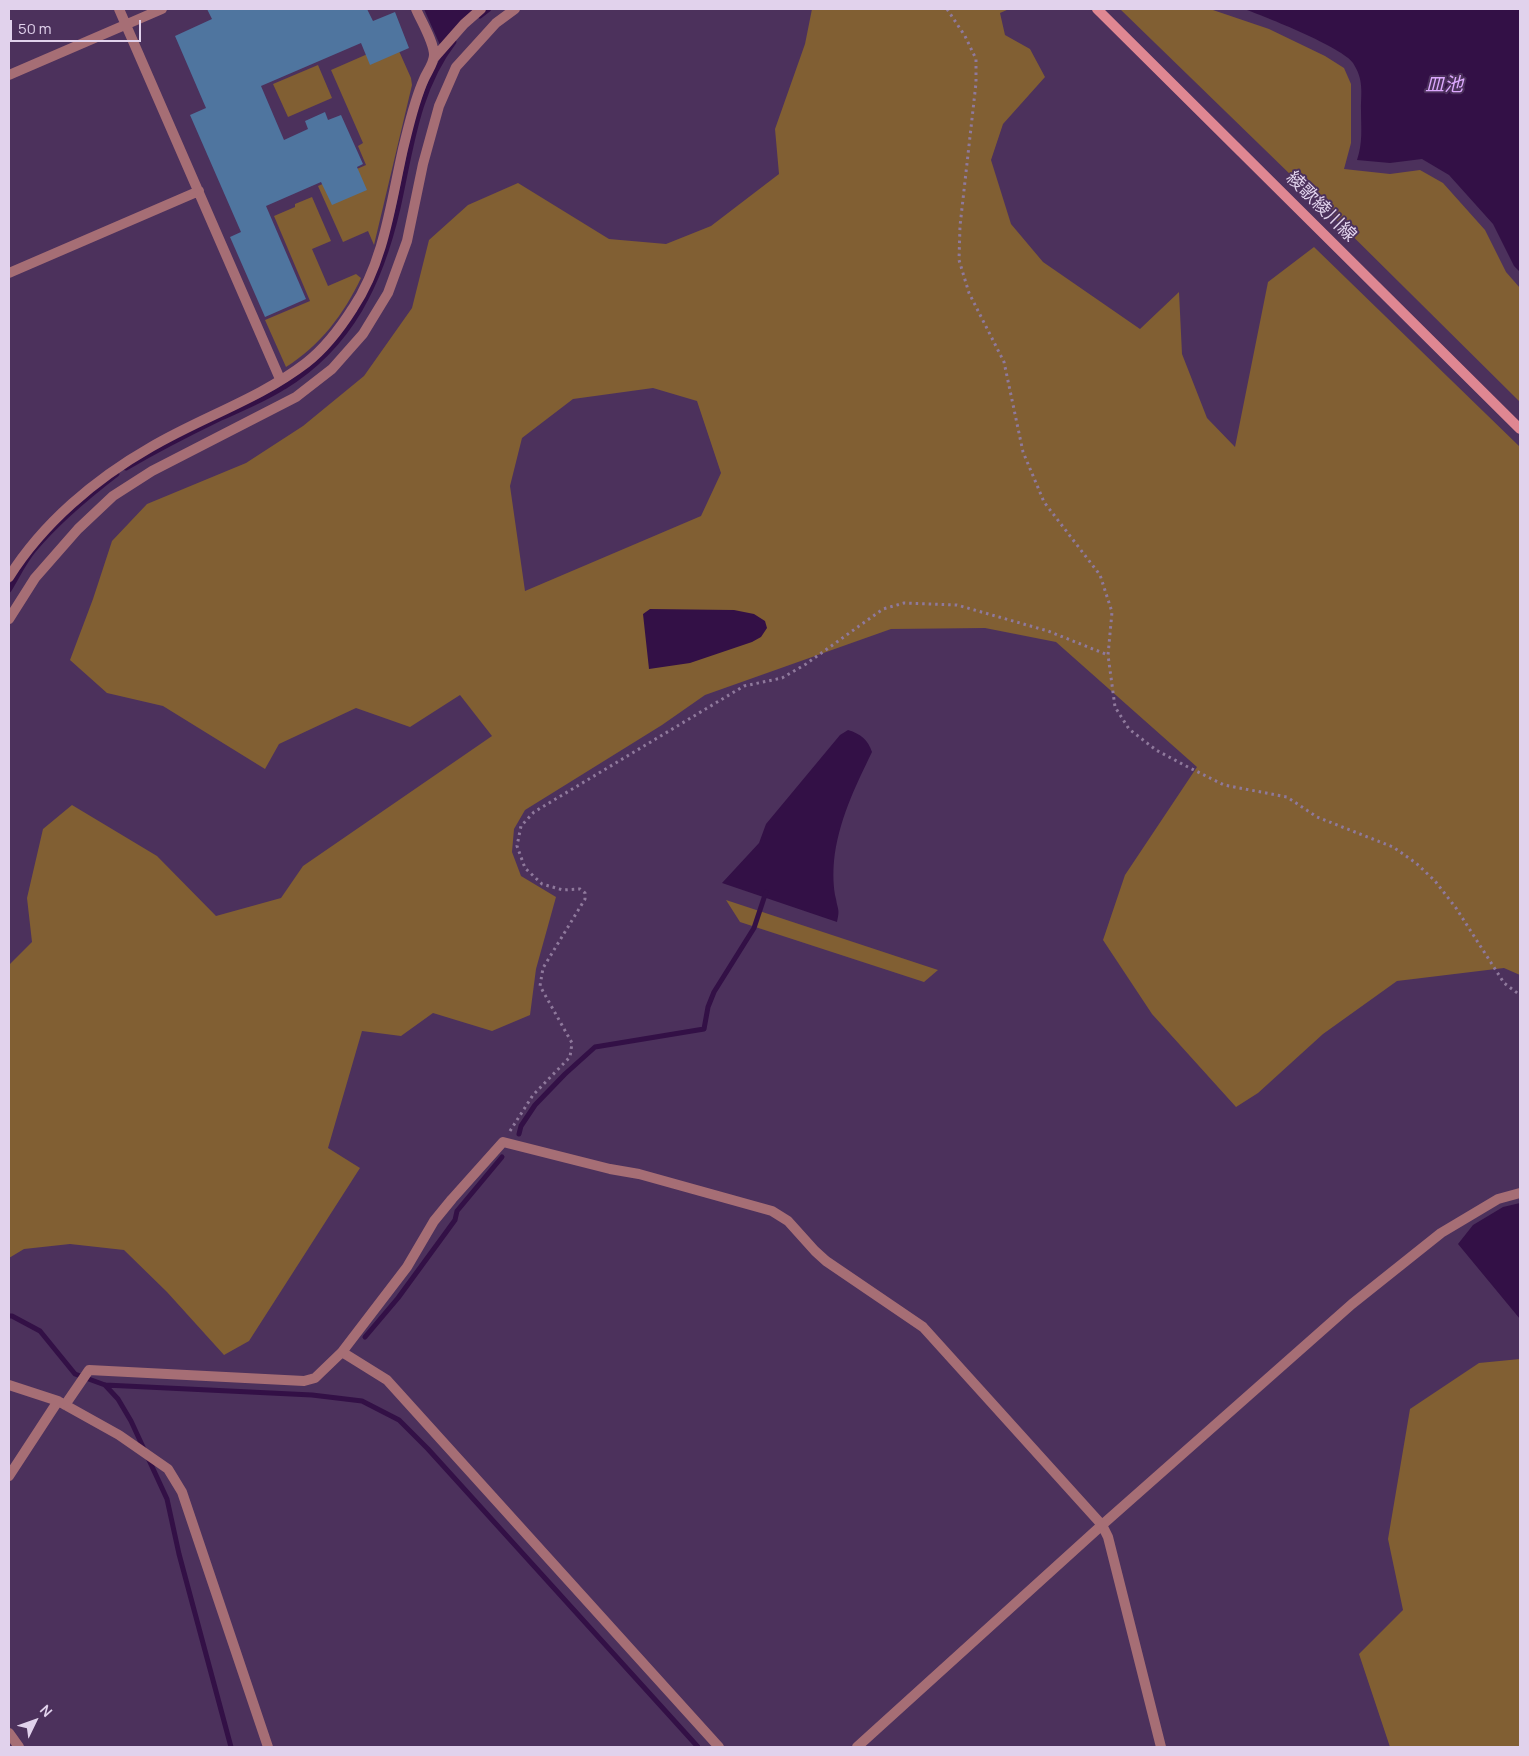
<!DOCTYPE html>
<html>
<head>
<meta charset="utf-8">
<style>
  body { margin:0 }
  #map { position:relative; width:1529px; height:1756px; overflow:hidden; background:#4c315c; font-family:Manrope,sans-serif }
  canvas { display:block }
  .frame { position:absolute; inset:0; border:10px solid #e1d2ec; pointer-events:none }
  .north { position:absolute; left:10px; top:1696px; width:50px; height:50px; -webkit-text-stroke:4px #4c315c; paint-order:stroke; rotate:48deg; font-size:14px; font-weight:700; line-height:20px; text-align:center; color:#e1d2ec }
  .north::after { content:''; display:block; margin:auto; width:18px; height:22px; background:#e1d2ec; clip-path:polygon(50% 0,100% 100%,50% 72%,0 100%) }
  .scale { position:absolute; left:10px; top:20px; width:131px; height:22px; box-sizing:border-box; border:2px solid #e1d2ec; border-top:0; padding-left:6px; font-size:15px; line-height:18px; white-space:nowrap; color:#e1d2ec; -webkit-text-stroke:4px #4c315c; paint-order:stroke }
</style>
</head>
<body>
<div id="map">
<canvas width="1529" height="1756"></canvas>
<div class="frame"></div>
<div class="north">N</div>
<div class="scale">50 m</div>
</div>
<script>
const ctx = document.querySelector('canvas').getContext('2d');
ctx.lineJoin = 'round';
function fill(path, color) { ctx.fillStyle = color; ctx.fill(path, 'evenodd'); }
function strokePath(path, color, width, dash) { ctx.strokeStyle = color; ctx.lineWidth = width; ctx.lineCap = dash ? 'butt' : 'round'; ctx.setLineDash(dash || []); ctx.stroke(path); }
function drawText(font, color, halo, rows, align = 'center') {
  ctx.font = font + ' Manrope,"Noto Sans JP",sans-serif'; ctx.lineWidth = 4; ctx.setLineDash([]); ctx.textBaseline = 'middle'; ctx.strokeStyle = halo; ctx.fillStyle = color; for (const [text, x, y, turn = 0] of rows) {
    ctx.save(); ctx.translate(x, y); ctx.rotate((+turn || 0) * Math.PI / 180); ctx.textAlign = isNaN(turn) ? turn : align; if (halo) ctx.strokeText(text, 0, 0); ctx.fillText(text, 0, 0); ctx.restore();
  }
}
fill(new Path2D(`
  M812 9H1009L1000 13 1005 35 1030 49 1045 77 1003 124 991 160 1011 224 1043 262 1140 329 1179 292 1182 354 1207 418 1235 447 1268 282 1314 247 1520 447V975L1504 968 1397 981 1323 1034 1258 1093 1236 1107 1152 1014 1103 940 1125 875 1197 767 1056 642 985 628 891 629 705 695 662 725 525 810 514 829 512 852 521 876 556 897 536 969 530 1015 492 1031 433 1013 401 1036 362 1031 328 1148 360 1168 249 1341 224 1355 167 1292 124 1250 70 1244 24 1249 9 1258V965L32 942 27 898 43 829 72 805 157 856 216 916 281 898 303 866 492 736 460 695 410 727 356 708 279 744 265 769 163 706 107 693 70 660 93 599 112 541 147 504 246 463 303 426 364 376 412 308 429 240 468 205 518 183 609 239 666 244 711 226 779 174 775 129 805 44ZM653 388 697 401 721 473 701 516 525 591 510 486 522 438 573 399Z
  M1120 9H1210L1269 29 1325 56 1344 68 1351 84V143L1344 169 1390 174 1420 170 1443 183 1485 230 1506 272 1520 288V402L1295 179Z
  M395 42 411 78 412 85 374 245 368 231 343 242 318 186 366 165 358 146 363 143 331 70Z
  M318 65 332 98 288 117 273 84Z
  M312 197 331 241 312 249 328 286 356 274 361 278C344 314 320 346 286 367L265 320 310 301 274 216 295 207V204Z
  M726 900 938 970 924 982 740 922Z
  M1520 1359V1747H1390L1359 1654 1403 1610 1388 1539 1410 1409 1479 1363Z`), '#815f33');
fill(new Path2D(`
  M424 9H476L440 45Z
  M1244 9H1520V272L1514 266 1493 224 1449 175 1422 159 1390 163 1357 160C1363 142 1361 129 1361 110 1361 92 1364 80 1353 63 1344 48 1264 16 1244 9Z
  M650 609 734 610 754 614 765 621 767 628 761 637 752 642 690 663 649 669 643 614Z
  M848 730C861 734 868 740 872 752 855 787 838 822 834 861 833 872 833 888 836 899 838 911 840 909 837 922L722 883 759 843 766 824 840 735Z
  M1520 1203V1319L1458 1244 1473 1225 1503 1207Z`), '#331046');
strokePath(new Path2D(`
  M480 16 489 9
  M126 468C157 450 188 434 219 419 241 409 264 400 284 387 351 346 381 282 398 208 411 150 417 90 454 42
  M9 590C17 577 24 562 34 550 58 521 87 497 117 474
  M519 1134 521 1126 535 1105 565 1074 595 1047 704 1029 708 1007 714 992 754 928 766 892
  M9 1316H12L40 1331 75 1374 105 1385 312 1395 362 1401 399 1420 428 1449 698 1747
  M365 1337 398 1298 455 1220 457 1211 502 1157
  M105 1385 118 1399 131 1421 167 1499 179 1554 231 1747`), '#331046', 5);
fill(new Path2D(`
  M207 9H367L373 21 395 12 409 48 370 65 361 43 261 86 284 140 308 129 305 121 325 112 328 120 341 115 363 164 357 167 367 190 332 205 321 182 266 206 306 299 265 317 230 237 241 232 190 115 206 108 175 36 212 19Z`), '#4f759f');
strokePath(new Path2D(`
  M947 9 965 36 976 59V83L960 226 959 260 969 293 1004 362 1023 452 1044 502 1100 575 1112 612 1108 655 1115 707 1129 729 1156 750 1186 766 1224 785 1287 797 1317 817 1393 847 1416 863 1435 881 1456 908 1504 983 1520 995
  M510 1131 533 1095 570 1057 572 1043 540 986 543 968 585 899V893L580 889 563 890 542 884 525 868 517 846 521 826 534 812 744 686 782 678 806 664 883 609 904 603 957 605 1048 631 1108 655`), '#8f799c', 3, [2.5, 4]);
strokePath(new Path2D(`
  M119 9 280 379
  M434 58 464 24 481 9
  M9 75 162 9
  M9 273 199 191
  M9 577C43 523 95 479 151 447 202 417 259 399 306 363 324 349 341 327 353 308 384 262 391 202 403 149 409 125 414 101 424 79 427 72 434 63 434 55 434 42 421 21 416 9`), '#a66e75', 10);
strokePath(new Path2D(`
  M342 1352 387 1380 719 1747
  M9 1385 58 1401 119 1435 168 1469 182 1492 268 1747
  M65 1405 89 1370 304 1381 315 1378 342 1352 407 1267 434 1221 452 1199 503 1142 610 1169 639 1174 772 1211 788 1221 815 1251 826 1261 923 1327 1102 1525 1108 1537 1161 1747
  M9 1476 58 1401
  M9 1733 19 1747
  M857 1747 1102 1525 1352 1304 1441 1233 1498 1199 1520 1193`), '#a66e75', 10);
strokePath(new Path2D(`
  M9 619 35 578 78 529 113 496 152 471 296 397 332 369 363 334 388 293 407 241 423 164 439 106 456 67 496 23 515 9`), '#a66e75', 10);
strokePath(new Path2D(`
  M1097 9 1520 429`), '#df8792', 10);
drawText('18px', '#e1d2ec', '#4c315c', [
  ["綾歌綾川線",1321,207,45]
]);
drawText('italic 19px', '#dca8fd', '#4c315c', [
  ["皿池",1444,86]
]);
</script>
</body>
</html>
